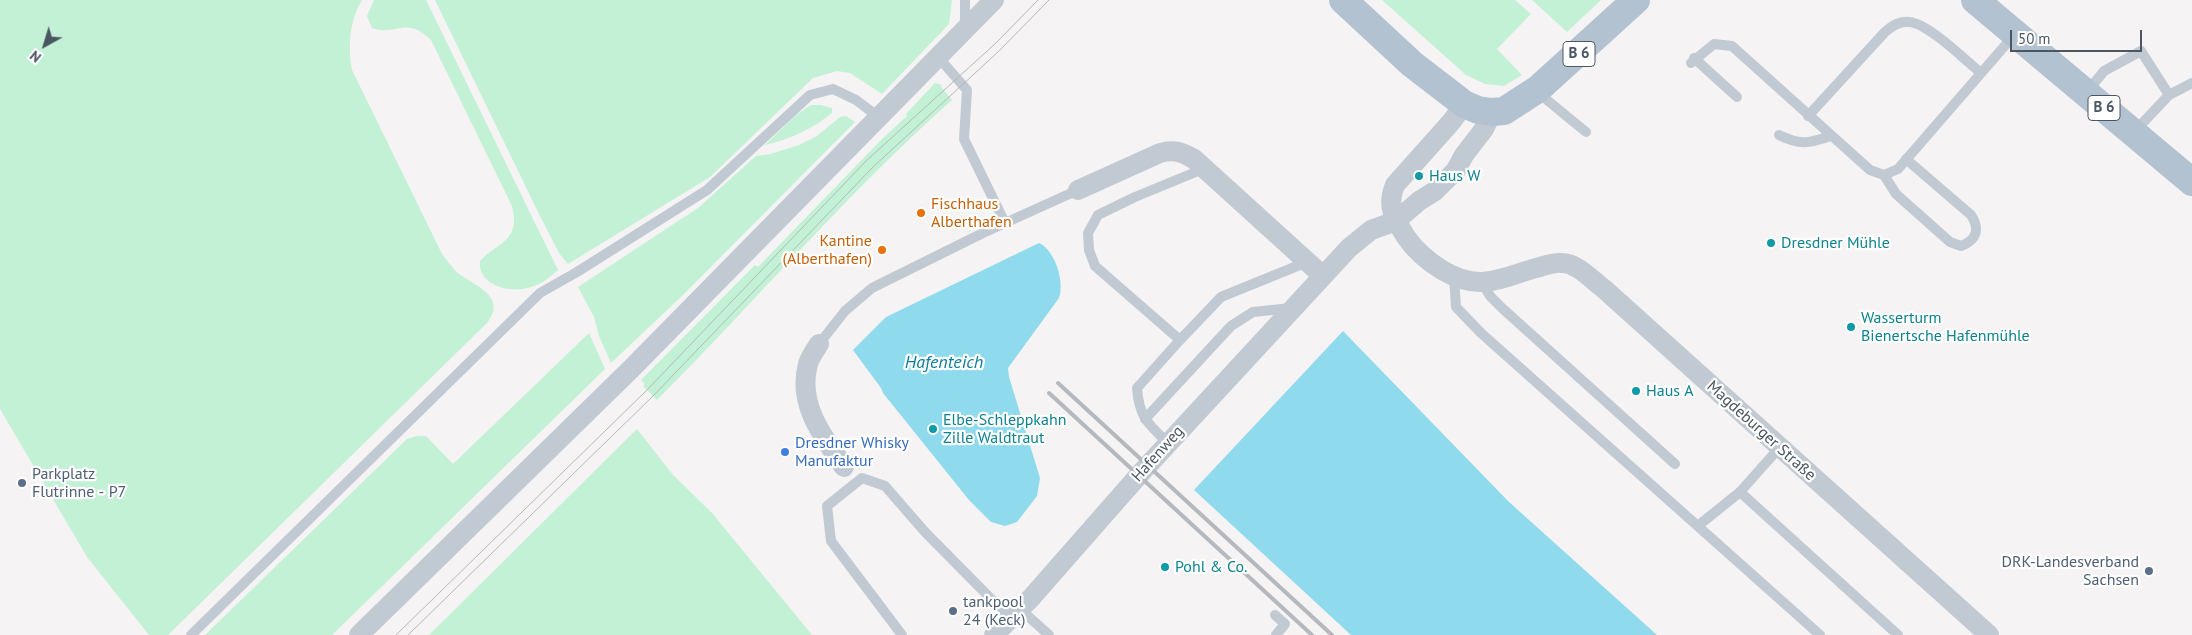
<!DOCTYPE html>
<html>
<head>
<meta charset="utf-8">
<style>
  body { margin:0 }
  #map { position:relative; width:2192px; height:635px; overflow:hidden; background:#f5f3f3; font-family:"PT Sans",sans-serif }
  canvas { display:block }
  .north { position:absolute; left:20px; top:20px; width:50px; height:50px; -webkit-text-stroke:4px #fff; paint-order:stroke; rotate:219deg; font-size:14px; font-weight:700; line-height:20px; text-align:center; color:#4a5661 }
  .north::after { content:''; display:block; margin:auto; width:18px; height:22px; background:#4a5661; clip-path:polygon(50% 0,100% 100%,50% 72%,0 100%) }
  .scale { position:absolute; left:2010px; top:30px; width:132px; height:22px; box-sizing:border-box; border:2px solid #4a5661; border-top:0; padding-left:6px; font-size:15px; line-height:18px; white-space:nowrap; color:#4a5661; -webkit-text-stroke:4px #fff; paint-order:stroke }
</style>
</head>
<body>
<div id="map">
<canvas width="2192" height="635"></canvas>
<div class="north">N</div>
<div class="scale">50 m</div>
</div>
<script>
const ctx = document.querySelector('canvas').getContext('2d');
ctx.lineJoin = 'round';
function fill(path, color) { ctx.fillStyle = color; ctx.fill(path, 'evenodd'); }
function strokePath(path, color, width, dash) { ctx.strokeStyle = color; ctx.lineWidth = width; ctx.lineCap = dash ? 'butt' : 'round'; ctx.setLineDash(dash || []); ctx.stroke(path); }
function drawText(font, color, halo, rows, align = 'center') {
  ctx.font = font + ' "PT Sans",sans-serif'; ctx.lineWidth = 4.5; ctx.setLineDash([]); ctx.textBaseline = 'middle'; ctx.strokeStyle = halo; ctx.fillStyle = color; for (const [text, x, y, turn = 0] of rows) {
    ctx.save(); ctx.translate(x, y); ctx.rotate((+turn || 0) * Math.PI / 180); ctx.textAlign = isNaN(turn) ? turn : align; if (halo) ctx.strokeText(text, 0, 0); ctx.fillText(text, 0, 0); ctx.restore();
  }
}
fill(new Path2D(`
  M0 0H362C349 22 348 46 352 70L442 254C447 260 452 268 458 273 475 286 507 296 488 322L168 635H149L87 557 0 409Z
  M374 0H426L558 270C550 277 542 284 531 287 512 294 477 286 480 261 499 241 521 241 512 206L431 40C405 15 397 37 372 28L367 16Z
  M435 0H952L949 24 882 94 850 73 837 71 813 78 710 177 568 264 559 253 539 214Z
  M1382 0H1515L1531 14 1497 49 1522 75 1504 86 1485 84 1466 75Z
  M1532 0H1601L1567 32Z
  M935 83 942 85 941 87 952 100C847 193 756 301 657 400L643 386 645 384 641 380 755 265 758 267 882 139 907 116 906 114Z
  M811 105H821L832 108V113C812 129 791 139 765 145L796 115Z
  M846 116 855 122 684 294 611 363 599 336 594 317 578 287 698 208 756 156 770 154 799 145 817 136 840 117Z
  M589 333 605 369 332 635H205L407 439 417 436H426L453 464Z
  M637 429 673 475 712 513 812 635H429Z`), '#c3f1d5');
fill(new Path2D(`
  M1039 243C1055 250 1065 282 1059 298L1008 368 1009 377 1040 478 1037 496 1017 522 1005 526 991 522 969 500 883 393 881 388 853 350 886 317Z
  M1343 331 1509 502 1657 635H1351L1194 490Z`), '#90daee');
strokePath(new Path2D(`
  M965 29V0
  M939 58 967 90 964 139 1005 223
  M1694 58 1737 97
  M1691 63 1714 44 1732 46 1870 170 1884 175 1898 169 2015 34
  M1536 91 1586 132
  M2087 92 2104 71 2141 51 2169 95 2192 83
  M1808 116 1885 32C1892 26 1899 21 1909 22 1928 23 1966 61 1981 73
  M2134 132 2169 95
  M1779 135C1801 146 1809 143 1831 136
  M1203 169 1135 197 1098 215 1088 233 1089 250 1095 266 1180 340 1221 297 1307 262
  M1884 175 1896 194 1950 242 1961 246C1977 240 1980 229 1971 215L1906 159
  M1454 277 1456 307 1481 333 1820 635
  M1483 284 1490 296 1502 308 1675 464
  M819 344 845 311 872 288 983 233 1078 190
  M1145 419 1231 326 1253 312 1291 308
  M1168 443C1148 424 1139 417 1137 388L1180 340
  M1740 492 1898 635
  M1699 525 1740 492 1780 447
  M1020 609 1049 635
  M1275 615 1285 624 1276 635
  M191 635 540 293 577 272 707 190 810 95 833 89 856 100 880 118
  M902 635 831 541 827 506 862 478 885 486 925 532 1011 619`), '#c1cad2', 10);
strokePath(new Path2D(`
  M1464 104 1452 121 1395 185C1386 206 1394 218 1406 237 1415 250 1429 262 1442 270 1479 292 1498 279 1536 268 1544 266 1553 262 1562 263 1577 263 1592 280 1603 288L1989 635
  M1078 190 1160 153C1174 149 1182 152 1194 159L1323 276
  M819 344C815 350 810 357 808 364 797 404 823 437 844 467
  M359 635 631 369 994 0
  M994 635 1031 598 1139 475 1349 248 1371 230 1396 221 1419 201 1435 191 1456 170 1464 155 1484 129 1492 112`), '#c1cad2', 20);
strokePath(new Path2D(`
  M1343 0 1412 64 1464 104 1478 110 1492 112 1504 111 1538 89 1636 0
  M1975 0 2192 182`), '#b3c2d1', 28);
strokePath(new Path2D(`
  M396 635 647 390 866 161 996 43 1038 0
  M408 635 653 396 873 167 999 51 1049 0`), '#b5b8bd', 1);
strokePath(new Path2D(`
  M1058 383 1332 635
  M1049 393 1312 635`), '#b5b8bd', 4);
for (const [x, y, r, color] of [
  [1419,176,5,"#0f9aa8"],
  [921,213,5,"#e8710a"],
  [1771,243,5,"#0f9aa8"],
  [882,250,5,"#e8710a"],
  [1851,327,5,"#0f9aa8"],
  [1636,391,5,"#0f9aa8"],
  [933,429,5,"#0f9aa8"],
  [785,452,5,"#3f7fe0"],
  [22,483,5,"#5c6f8a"],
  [1165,567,5,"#0f9aa8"],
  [2149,571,5,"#5c6f8a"],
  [953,611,5,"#5c6f8a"]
]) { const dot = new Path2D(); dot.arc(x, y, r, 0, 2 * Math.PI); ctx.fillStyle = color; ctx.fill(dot); strokePath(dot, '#fff', 2); }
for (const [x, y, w] of [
  [1579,54,32],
  [2104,108,32]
]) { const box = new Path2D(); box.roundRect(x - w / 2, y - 12.5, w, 25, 4); ctx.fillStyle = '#fff'; ctx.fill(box); strokePath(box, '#4a5661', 1); }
drawText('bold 15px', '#4a5661', null, [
  ["B 6",1579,54],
  ["B 6",2104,108]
]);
drawText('16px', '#0d838f', '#fff', [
  ["Haus W",1429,176],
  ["Dresdner Mühle",1781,243],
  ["Wasserturm",1861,318],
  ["Bienertsche Hafenmühle",1861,336],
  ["Haus A",1646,391],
  ["Elbe-Schleppkahn",943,420],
  ["Zille Waldtraut",943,438],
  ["Pohl & Co.",1175,567]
], 'left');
drawText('16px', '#c56008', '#fff', [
  ["Fischhaus",931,204],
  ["Alberthafen",931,222],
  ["Kantine",872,241,"right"],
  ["(Alberthafen)",872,259,"right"]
], 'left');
drawText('16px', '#4a5661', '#fff', [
  ["Magdeburger Straße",1761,431,42],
  ["Hafenweg",1158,454,-48]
]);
drawText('16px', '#366cbe', '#fff', [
  ["Dresdner Whisky",795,443],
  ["Manufaktur",795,461]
], 'left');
drawText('16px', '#4e5e75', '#fff', [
  ["Parkplatz",32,474],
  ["Flutrinne - P7",32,492],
  ["DRK-Landesverband",2139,562,"right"],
  ["Sachsen",2139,580,"right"],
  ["tankpool",963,602],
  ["24 (Keck)",963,620]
], 'left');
drawText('italic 18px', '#0c7c9b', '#fff', [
  ["Hafenteich",944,363]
]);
</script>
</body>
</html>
